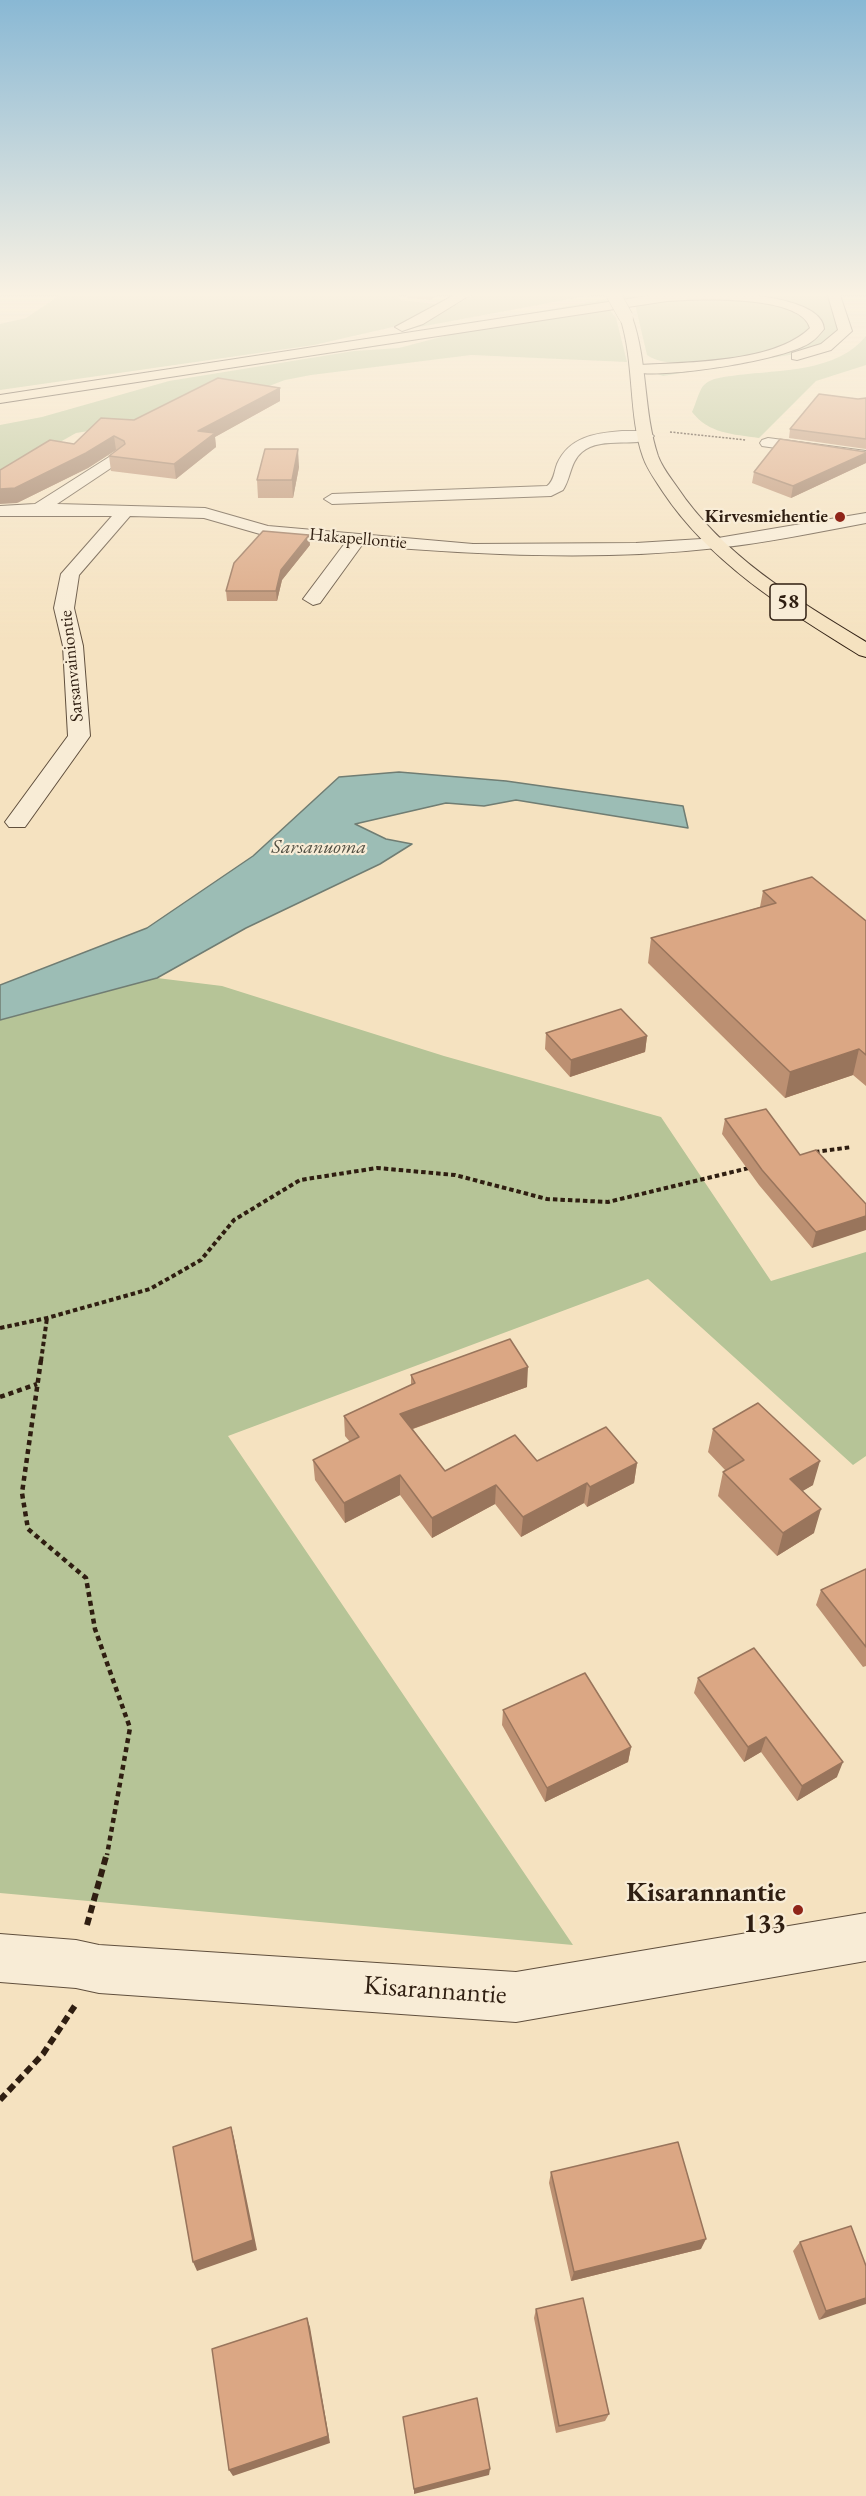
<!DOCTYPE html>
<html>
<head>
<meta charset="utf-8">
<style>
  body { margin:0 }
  canvas { display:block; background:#f5e2c0 }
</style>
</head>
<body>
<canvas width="866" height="2496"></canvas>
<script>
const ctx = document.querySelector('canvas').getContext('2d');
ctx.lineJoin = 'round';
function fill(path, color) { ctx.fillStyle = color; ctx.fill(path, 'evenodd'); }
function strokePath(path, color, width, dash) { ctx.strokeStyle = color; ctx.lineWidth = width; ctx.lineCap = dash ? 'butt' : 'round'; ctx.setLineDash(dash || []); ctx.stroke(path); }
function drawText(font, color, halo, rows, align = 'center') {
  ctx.font = font + ' "EB Garamond",serif'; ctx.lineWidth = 4.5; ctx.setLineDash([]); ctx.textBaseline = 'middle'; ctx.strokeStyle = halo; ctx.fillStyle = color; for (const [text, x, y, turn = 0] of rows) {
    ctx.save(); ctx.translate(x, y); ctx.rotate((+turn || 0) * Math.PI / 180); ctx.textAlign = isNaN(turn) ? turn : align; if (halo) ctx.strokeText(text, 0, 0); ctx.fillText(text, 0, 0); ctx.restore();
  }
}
fill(new Path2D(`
  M65 292H398L400 300 436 304 397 326 314 345 0 390V324L26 318Z
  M479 292H602L603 293 403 330 430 319Z
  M646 292H827L839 330 826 343 795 354 663 376 657 374C695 362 804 365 824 330L820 320 787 305 705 294 508 317Z
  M717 298C747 301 790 300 811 326L807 335C794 340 781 347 768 352 741 360 670 372 647 355L635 304Z
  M609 309 616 318 627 362 471 355 311 375 285 380 261 389 126 425 76 433 0 476V425L42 417 169 381 354 351 399 348 456 333Z
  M866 336V365L816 381 759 438C733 434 709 434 692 412 696 404 698 393 703 386 711 377 726 377 738 375 779 370 838 372 866 336Z
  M157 978 222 986 444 1056 661 1117 771 1281 866 1252V1456L853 1465 648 1279 228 1436 573 1945 0 1893V1020Z`), '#b6c497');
const water = new Path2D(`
  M399 772 506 781 683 806 688 828 516 800 484 806 446 803 355 824 386 839 412 844 380 864 246 928 157 978 0 1020V985L147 928 253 856 339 777Z`);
fill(water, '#9cbdb5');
strokePath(water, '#707d73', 1.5);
const minor = new Path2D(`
  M622 431H646L654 436C643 449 601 435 582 452 570 462 571 478 563 490L551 496 332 504 324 499 332 494 547 486C554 481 554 472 557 464 569 437 595 433 622 431Z
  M768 438 866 451V461L762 446 760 443 762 440Z
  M117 452 125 457 123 460 57 504 205 508 268 526 473 544 636 543 718 538 866 513V523C817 532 767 543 717 548 600 561 479 555 362 545L320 603 313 605 303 599 345 543 267 536 204 518 130 516 79 575 74 608 83 646 90 736 25 827H9L5 822 68 736 63 646 54 608 61 574 112 516H0V506L35 504Z
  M866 1913V1961L516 2022 99 1993 76 1988 0 1982V1934L76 1940 99 1945 516 1972Z`);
const major = new Path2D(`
  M626 313 632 317C648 362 643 411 658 456 662 467 670 477 677 487 723 556 797 600 866 642V657L859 655C787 610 711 564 663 492 656 481 647 469 643 457 628 414 635 363 620 317Z`);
const highway = new Path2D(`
  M460 292H475L423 324 402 331 395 327Z
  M724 292C745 294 823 299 824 329 820 334 816 339 811 342 787 360 663 379 635 372L633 369 640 365C689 362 774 363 810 328 801 294 695 299 667 301L0 403V395L667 293Z
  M827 292H839L852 331 831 350 797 360 792 359V353L821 344 838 330Z`);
strokePath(minor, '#604f3d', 2);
strokePath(major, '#2f1e11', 2);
strokePath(highway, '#2f1e11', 2);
strokePath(new Path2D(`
  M670 432 746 440`), '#2f1e11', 1.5, [2, 1.5]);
strokePath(new Path2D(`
  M815 1152 852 1147
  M0 1328 47 1318 150 1289 201 1260 234 1220 300 1180 377 1168 455 1175 547 1199 608 1202 749 1168
  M41 1361 47 1318`), '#2f1e11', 4, [4.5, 3]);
strokePath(new Path2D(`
  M41 1360 22 1493 28 1529 86 1578 95 1629 130 1728 107 1855
  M0 1397 37 1384`), '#2f1e11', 4.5, [5, 4]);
strokePath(new Path2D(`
  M87 1925 107 1853
  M0 2100 43 2054 76 2004`), '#2f1e11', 6, [8, 4.5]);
fill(minor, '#f8ecd6');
fill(major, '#f5e2c0');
fill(highway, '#f5e2c0');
const majorBridge = new Path2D(`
  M612 292 626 317`);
strokePath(majorBridge, '#2f1e11', 15, []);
strokePath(majorBridge, '#f5e2c0', 14);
fill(new Path2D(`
  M407 292H439L431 300 407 298Z
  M280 388V401L215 437 216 447 176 479 111 471 109 456 117 450H116L88 468 17 503 74 444 134 420Z
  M866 398V449L789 438 790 429 858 399Z
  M866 463 791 498 752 483 754 472Z
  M299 467 293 498H258L257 480Z
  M310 545 282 580 277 601H227L226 591Z
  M763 891 866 921V1086L853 1075 785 1098 648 963 651 938 760 907Z
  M546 1033 647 1036 645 1052 570 1077 545 1049Z
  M725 1119 800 1155 866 1204 812 1248 759 1185 722 1134Z
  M411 1375 527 1387 413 1429 445 1471 537 1461 637 1463 634 1483 587 1507 584 1503 521 1537 495 1504 432 1538 400 1495 345 1523 315 1480 313 1460 350 1442 345 1436 344 1416 411 1385Z
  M713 1429 813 1485 802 1491 814 1533 777 1556 718 1496 723 1472 726 1471 708 1452Z
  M866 1569V1666L863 1667 816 1605 821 1590Z
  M698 1678 837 1777 797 1801 761 1752 744 1762 694 1693Z
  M503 1710 631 1747 628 1762 545 1802 502 1725Z
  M551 2172 701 2249 571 2281 549 2183Z
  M800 2242 866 2266 819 2320 793 2251Z
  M536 2309 609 2414 605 2421 556 2433 534 2318Z`), '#bc9072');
fill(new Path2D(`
  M431 292H439L431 300Z
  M280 388V401L215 437 216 447 176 479 174 464 198 431Z
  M114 436 116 450 88 468 17 503 0 504V489Z
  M298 449 299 467 293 498 292 480Z
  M866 453V463L791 498 793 486Z
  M309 535 310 545 282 580 277 601 276 591 281 570Z
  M647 1036 645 1052 570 1077 571 1060Z
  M859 1049 853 1075 785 1098 790 1072Z
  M866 1216V1230L812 1248 816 1232Z
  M528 1367 527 1387 401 1433 400 1414Z
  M820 1461 813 1485 784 1502 790 1479Z
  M637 1463 634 1483 587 1507 590 1487Z
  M400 1475V1495L345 1523 344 1503Z
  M587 1483 584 1503 521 1537 523 1517Z
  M496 1485 495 1504 432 1538V1518Z
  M821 1509 814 1533 777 1556 783 1533Z
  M766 1737 761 1752 744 1762 748 1747Z
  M631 1747 628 1762 545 1802 547 1788Z
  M843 1762 837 1777 797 1801 802 1786Z
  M231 2127 234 2138 257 2250 197 2271 193 2262Z
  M706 2239 701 2249 571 2281 574 2272Z
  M866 2298V2304L819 2320 826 2311Z
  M307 2318 310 2327 330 2443 233 2476 229 2470Z
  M490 2469 489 2475 414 2494V2489Z`), '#99755c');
const building = new Path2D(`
  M218 378 280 388 198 431 215 433 174 464 109 456 125 444 124 441 114 436 86 453 15 488 0 489V470L50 440 74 444 101 418 134 420Z
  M819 394 858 399 866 398V439L790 429Z
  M780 439 866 452V453L793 486 754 472Z
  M265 449H298L292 480H257Z
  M263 531 309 535 281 570 276 591H226L234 563Z
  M812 877 866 921V1055L859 1049 790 1072 651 938 776 903 763 891Z
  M621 1009 647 1036 571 1060 546 1033Z
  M766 1109 800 1155 816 1150 866 1204V1216L816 1232 762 1170 725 1119Z
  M510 1339 528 1367 400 1414 445 1471 515 1435 537 1461 606 1427 637 1463 590 1487 587 1483 523 1517 496 1485 432 1518 400 1475 344 1503 313 1460 359 1437 344 1416 415 1383 411 1375Z
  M758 1403 820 1461 790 1479 821 1509 783 1533 723 1472 744 1460 713 1429Z
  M866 1569V1647L821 1590Z
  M754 1648 843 1762 802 1786 766 1737 748 1747 698 1678Z
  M585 1673 631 1747 547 1788 503 1710Z
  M231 2127 253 2240 193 2262 173 2147Z
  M678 2142 706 2239 574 2272 551 2172Z
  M851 2226 866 2266V2298L826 2311 800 2242Z
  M583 2298 609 2414 559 2426 536 2309Z
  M307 2318 328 2436 229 2470 212 2349Z
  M477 2398 490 2469 414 2489 403 2417Z`);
fill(building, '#dba784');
strokePath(building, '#99755c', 1.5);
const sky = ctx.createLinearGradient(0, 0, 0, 641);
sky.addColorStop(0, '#89b8d4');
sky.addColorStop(0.46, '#faf2e3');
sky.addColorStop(1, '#faf2e300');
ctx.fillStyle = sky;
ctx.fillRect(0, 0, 866, 641);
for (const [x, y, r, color] of [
  [840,517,6,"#8f2418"],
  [798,1910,6,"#8f2418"]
]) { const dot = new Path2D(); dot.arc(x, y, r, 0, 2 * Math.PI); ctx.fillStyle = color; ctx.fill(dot); strokePath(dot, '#f8ecd6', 2); }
drawText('bold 18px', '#2f1e11', '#f8ecd6', [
  ["Kirvesmiehentie",828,517]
], 'right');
drawText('18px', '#2f1e11', '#f8ecd6', [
  ["Hakapellontie",358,539,5],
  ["Sarsanvainiontie",72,666,-96]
]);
drawText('italic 20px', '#504e42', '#f8ecd6', [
  ["Sarsanuoma",319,848]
]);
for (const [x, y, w] of [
  [788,602,36]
]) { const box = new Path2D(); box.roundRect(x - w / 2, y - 18, w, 36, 4.5); ctx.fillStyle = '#f8ecd6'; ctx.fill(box); strokePath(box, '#2f1e11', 1.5); }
drawText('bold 21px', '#2f1e11', null, [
  ["58",788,602]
]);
drawText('bold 27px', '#2f1e11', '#f8ecd6', [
  ["Kisarannantie",786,1894],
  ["133",786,1925]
], 'right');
drawText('27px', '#2f1e11', '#f8ecd6', [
  ["Kisarannantie",435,1991,4]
]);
</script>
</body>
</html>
